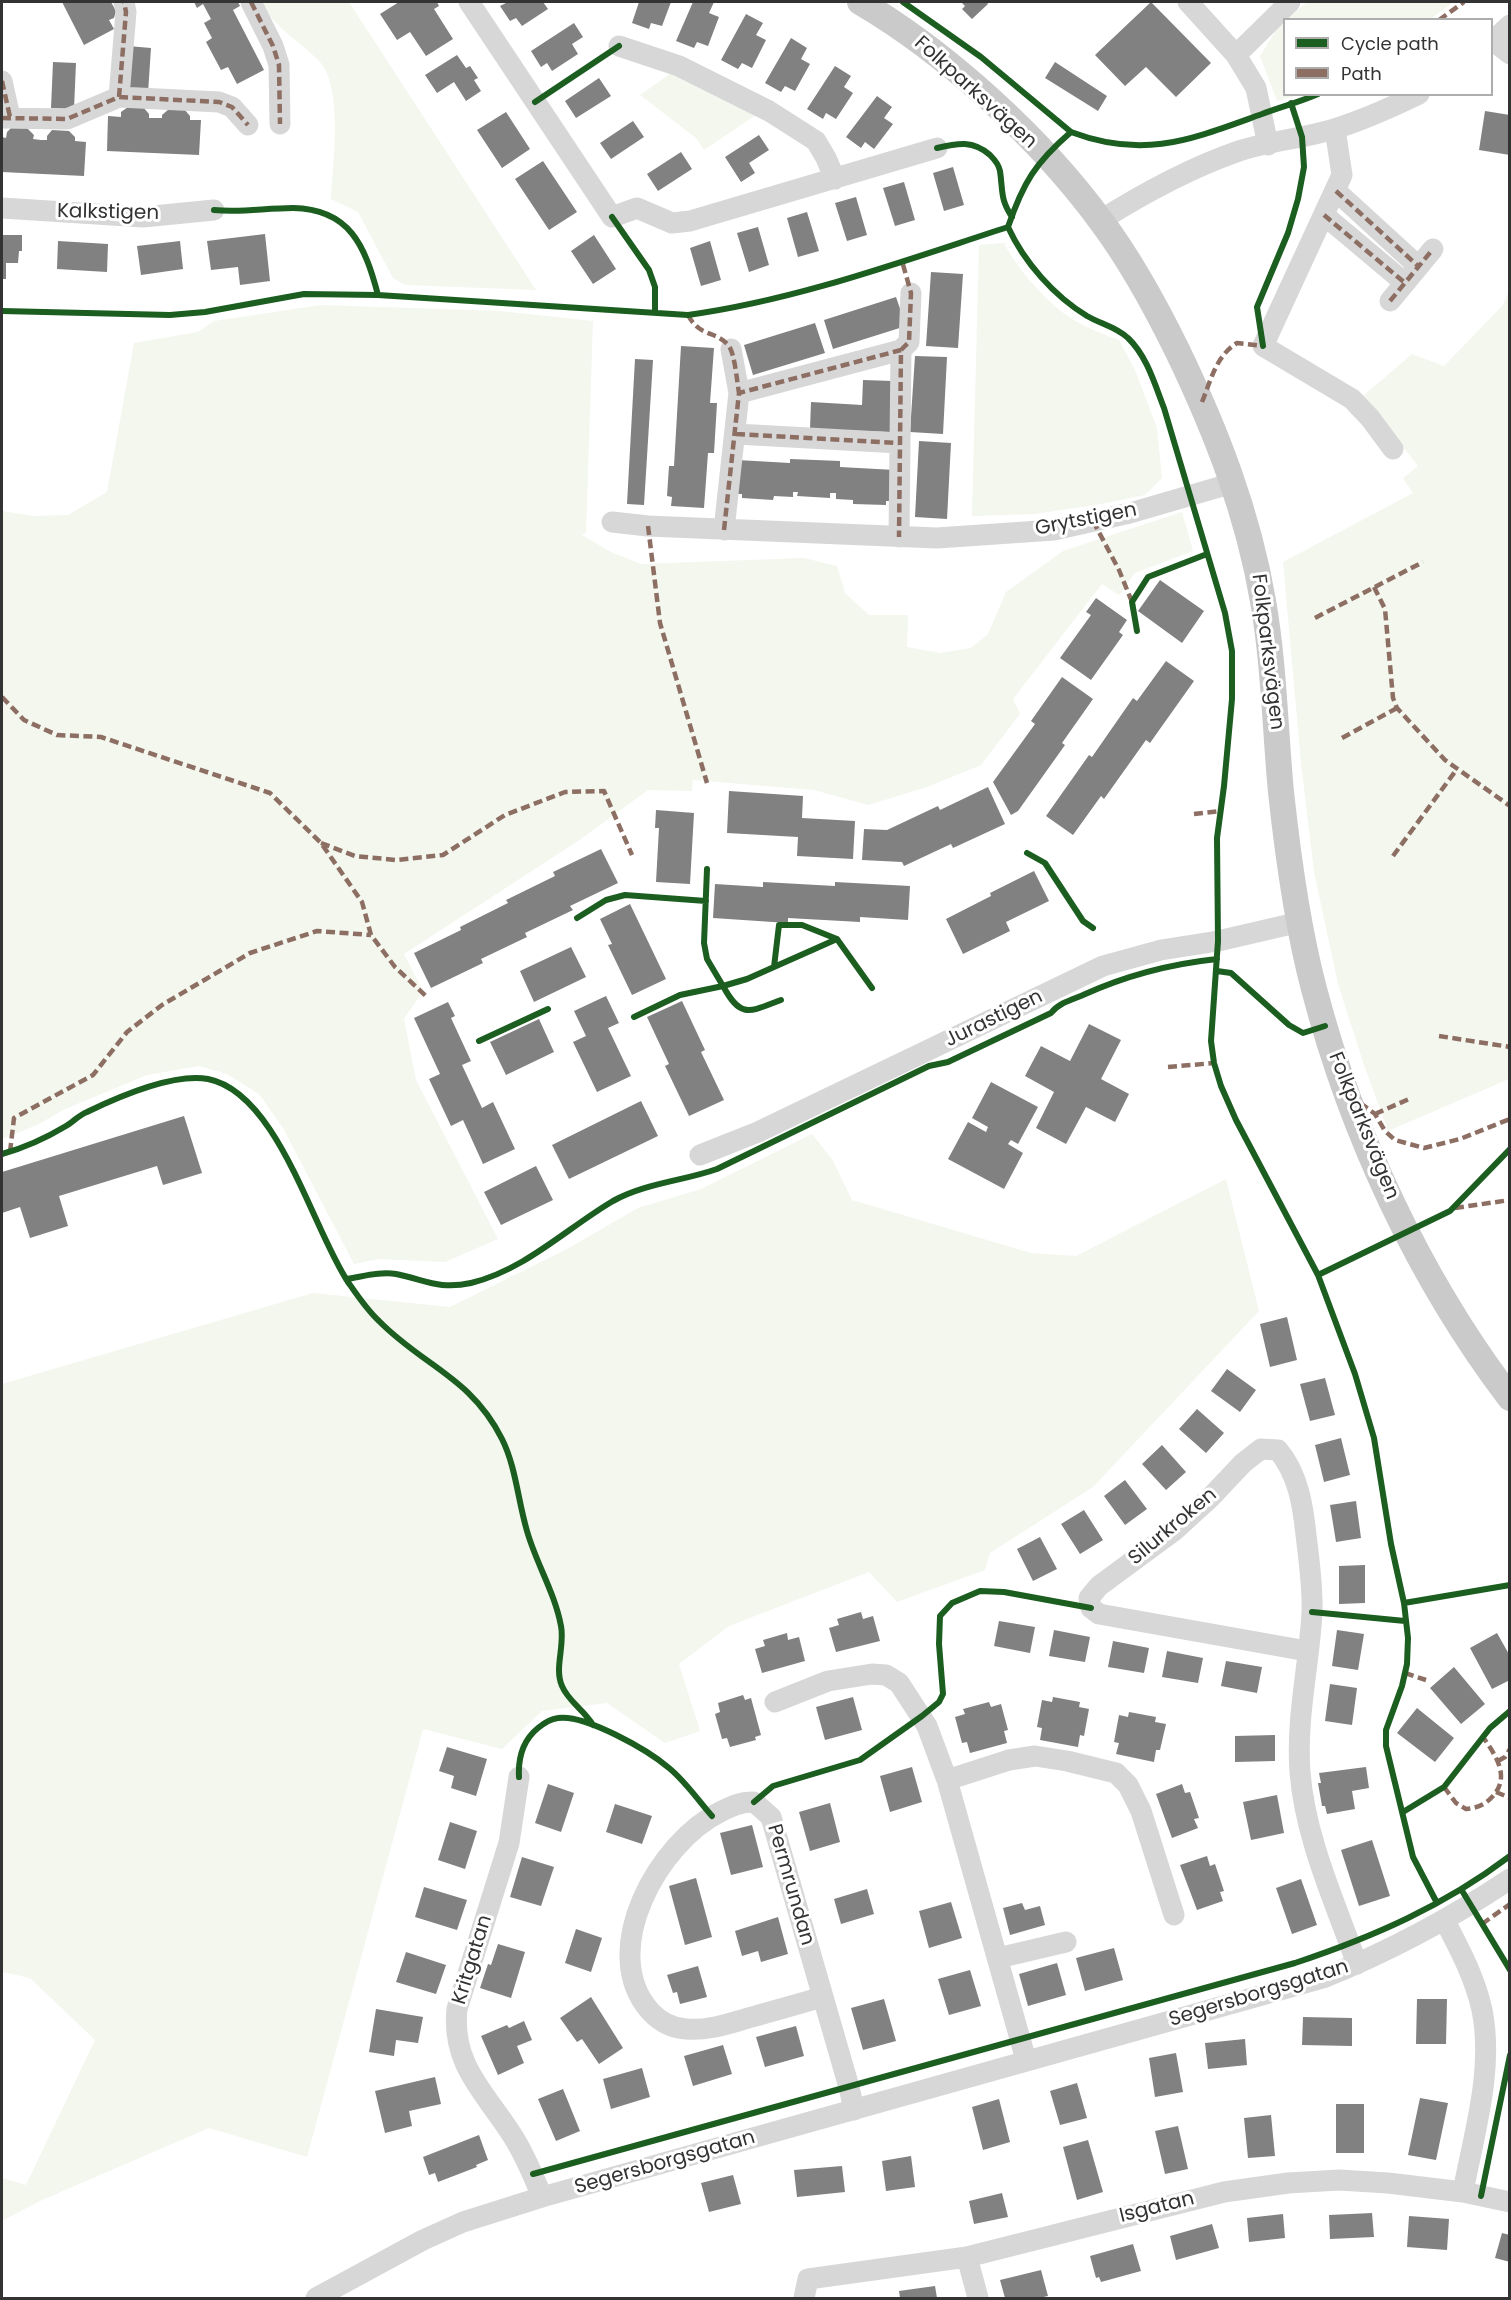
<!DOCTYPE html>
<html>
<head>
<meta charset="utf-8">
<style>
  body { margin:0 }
  #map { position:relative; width:1511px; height:2300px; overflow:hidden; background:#fff; font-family:Poppins,sans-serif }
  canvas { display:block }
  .frame { position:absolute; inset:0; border:3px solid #333; pointer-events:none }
  .legend { position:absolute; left:1283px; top:18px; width:210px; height:78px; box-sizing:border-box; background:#fff; border:2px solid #adadad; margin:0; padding:8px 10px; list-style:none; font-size:18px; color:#333 }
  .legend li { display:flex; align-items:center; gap:12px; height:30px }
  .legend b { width:30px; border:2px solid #adadad }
</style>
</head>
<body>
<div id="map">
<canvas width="1511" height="2300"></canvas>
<div class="frame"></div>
<ul class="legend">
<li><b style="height:8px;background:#1b5e20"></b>Cycle path</li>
<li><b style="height:8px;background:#8d6e63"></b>Path</li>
</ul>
</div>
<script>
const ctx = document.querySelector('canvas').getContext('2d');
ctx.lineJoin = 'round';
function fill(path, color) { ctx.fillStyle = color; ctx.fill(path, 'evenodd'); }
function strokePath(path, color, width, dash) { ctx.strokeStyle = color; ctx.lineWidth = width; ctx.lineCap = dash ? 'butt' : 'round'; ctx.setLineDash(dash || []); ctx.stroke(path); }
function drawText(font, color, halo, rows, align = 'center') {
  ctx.font = font + ' Poppins,sans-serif'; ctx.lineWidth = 6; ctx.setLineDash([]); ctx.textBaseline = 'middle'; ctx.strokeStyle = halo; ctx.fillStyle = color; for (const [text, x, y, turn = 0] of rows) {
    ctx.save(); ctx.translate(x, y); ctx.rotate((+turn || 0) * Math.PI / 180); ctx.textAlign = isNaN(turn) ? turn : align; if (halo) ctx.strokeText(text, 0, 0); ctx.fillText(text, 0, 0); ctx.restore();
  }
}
fill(new Path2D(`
  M260 2H349L536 290 405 285 393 278 358 212 331 199C333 164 344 85 318 60 298 40 274 27 260 2Z
  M1307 2H1454L1430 19H1287Z
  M1284 22V94L1298 95 1277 101 1260 56 1276 30Z
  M674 71 759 113 704 150 696 138 640 95Z
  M1004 243C1017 269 1047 303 1072 319 1087 328 1103 334 1119 340L1135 370 1157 428 1162 478 1145 495 1101 504 1035 514 972 516 979 245Z
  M1509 290V1079L1388 1131 1365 1068 1338 984 1314 872 1301 763 1283 562 1413 493 1403 478 1418 466 1363 396 1412 354 1444 366 1503 305Z
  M321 305 500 311 593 321 586 532 582 535 611 552 641 564 804 558 837 566 845 593 869 615H908L907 647 940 653 971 648 988 634 1006 592 1063 551 1182 512 1193 551 1135 573 1119 595 1102 584 1013 699 1020 714 981 765 927 787 868 805 814 790 693 780 692 791 648 790 578 841 404 954 423 991 404 1019 416 1080 498 1239 445 1262 379 1259 354 1264 283 1128 259 1094 227 1074 199 1066 147 1075 65 1109 37 1125 2 1139V511L34 516 68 515 107 492 134 343 198 332 214 321Z
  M812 1134 832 1159 852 1200 1031 1253 1076 1256 1226 1179 1259 1311 1093 1487 990 1553 985 1570 897 1602 869 1572 729 1626 679 1664 700 1731 665 1743 607 1703 542 1711 502 1749 423 1729 307 2157 209 2128 42 2200 2 2221V2178L26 2185 95 2040 30 1978 2 1972V1384L313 1293 450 1307 567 1249 638 1208 701 1189Z`), '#f3f7ee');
fill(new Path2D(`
  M62 2H111L116 11 114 18 109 20 114 29 84 45Z
  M194 2H238L240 6 233 10 264 70 237 84 228 67 221 70 206 42 212 38 204 23 211 19 203 4 197 8Z
  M399 2H437L439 6 434 9 453 39 426 56 410 32 397 40 380 14Z
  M508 2H543L548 9 522 26 516 18 510 21 500 6Z
  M639 2H671L662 26 651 23 649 29 632 23Z
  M693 2H714L709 13 719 17 708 46 697 42 694 48 676 41Z
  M961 2H987L988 4 972 19 962 9 965 6Z
  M1151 2 1211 63 1176 97 1146 67 1125 86 1095 55Z
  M746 14 763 23 756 35 766 40 752 68 742 63 738 69 721 60Z
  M574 23 583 37 572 44 578 54 552 71 547 63 541 67 531 51Z
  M791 38 807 48 801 59 810 64 795 91 785 86 781 92 765 83Z
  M128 46 151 48 148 93 125 92Z
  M457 55 466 68 470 66 478 78 474 80 481 91 466 101 454 82 437 93 425 75Z
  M53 62 76 63 74 109 51 108Z
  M1055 62 1107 96 1098 111 1045 78Z
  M835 66 851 76 844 87 853 93 836 119 826 113 823 119 807 109Z
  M599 78 611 96 576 118 565 101Z
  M877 96 892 107 884 118 893 124 874 149 865 142 861 148 846 137Z
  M128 107H143L149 114V118H162V115L169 109H184L190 116V120H201L199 155 107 151 108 116 121 117V112Z
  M1485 111 1510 115V155L1479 150Z
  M506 112 530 149 502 168 477 130Z
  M633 121 644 137 611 159 600 143Z
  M12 127 27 128 34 135 33 139 41 140H47V136L52 130 69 131 75 137V141L86 142 84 176 2 172V137L6 138 7 132Z
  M759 135 769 150 749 163 755 173 741 182 725 157Z
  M681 152 692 169 658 191 647 174Z
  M543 161 577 212 549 230 515 179Z
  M953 167 964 205 944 211 933 173Z
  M904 182 915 220 895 226 883 188Z
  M856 197 867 235 847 241 835 203Z
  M807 212 819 251 798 257 787 218Z
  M758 227 769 265 749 272 737 233Z
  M265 234 270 281 240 285 238 267 211 270 207 241Z
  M2 235H22V251H19L18 263H6V279H2Z
  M594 235 616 269 593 284 571 251Z
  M58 241 108 244 107 272 57 269Z
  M180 241 183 269 141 275 137 246Z
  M710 241 721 280 701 286 690 248Z
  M931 272 963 274 958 348 926 346Z
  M896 297 906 326 833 349 824 320Z
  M815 323 825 353 753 375 744 345Z
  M681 346 714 348 710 403H717L714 453H708L704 508 671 506 672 497 667 496 669 466H674Z
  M915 356 947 357 943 434 910 432Z
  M635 359 653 360 644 505 627 504Z
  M863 380 893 381 890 432 810 429 811 402 862 405Z
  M919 441 951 443 947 519 915 517Z
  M790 459 840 461V467L895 470 893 501H886V505L853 504V500L836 499V493H830V498L797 496 798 492H793V497L774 496 773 500 742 498V494H735L737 460 790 463Z
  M1160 580 1204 611 1182 643 1138 611Z
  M1096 598 1127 620 1119 632 1123 635 1091 680 1060 658 1091 615 1086 612Z
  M1166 661 1194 681 1150 743 1146 740 1104 799 1101 796 1073 835 1046 816 1089 755 1092 757 1133 698 1137 701Z
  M1062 677 1093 699 1062 743 1065 745 1018 811 1011 815 993 782 1035 724 1031 721Z
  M988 787 1005 824 953 848 951 844 904 866 902 862 862 860 864 829 887 830 938 806 940 810Z
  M729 791 803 796 802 818 855 821 853 859 797 856 798 837 727 833Z
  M656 810 694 813 690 884 656 882 659 828H655Z
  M601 849 618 883 570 906 573 910 525 933 527 937 481 959 483 963 431 988 414 953 461 930 460 927 508 903 506 900 555 876 553 872Z
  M1034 871 1049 901 1006 922 1010 931 963 954 946 919 991 896 990 893Z
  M763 882 835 886V882L910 886 908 920 860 917V922L788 918V923L713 918 715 884 763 887Z
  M630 904 666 979 632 995 608 945 612 944 600 919Z
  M571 947 586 977 534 1002 520 971Z
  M606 996 619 1023 608 1028 631 1076 597 1092 573 1042 586 1036 574 1011Z
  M682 1001 705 1050 701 1052 724 1100 689 1116 665 1066 669 1064 647 1017Z
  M448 1002 455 1016 451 1018 471 1061 462 1065 482 1108 493 1102 515 1149 483 1164 463 1120 451 1126 429 1079 440 1074 414 1018Z
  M539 1019 554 1052 506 1075 490 1042Z
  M1089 1024 1121 1040 1101 1079 1129 1094 1115 1122 1086 1107 1066 1144 1036 1128 1054 1092 1025 1076 1041 1046 1070 1061Z
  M991 1082 1038 1107 1018 1144 1011 1140 1008 1144 1023 1153 1004 1189 948 1159 968 1122 986 1132 988 1127 972 1118Z
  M641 1101 658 1136 569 1179 552 1145Z
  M184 1116 202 1173 163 1185 157 1166 59 1196 68 1226 30 1238 20 1207 2 1213V1172Z
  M536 1166 553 1200 501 1225 484 1192Z
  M1287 1317 1297 1360 1270 1367 1260 1324Z
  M1227 1369 1256 1390 1240 1412 1211 1391Z
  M1325 1378 1335 1415 1310 1421 1300 1384Z
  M1197 1409 1224 1433 1206 1453 1179 1429Z
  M1341 1438 1350 1475 1324 1482 1315 1445Z
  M1162 1445 1186 1472 1166 1490 1142 1464Z
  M1125 1480 1147 1509 1125 1525 1104 1496Z
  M1356 1501 1361 1538 1336 1542 1330 1505Z
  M1084 1510 1103 1540 1080 1554 1061 1524Z
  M1040 1537 1057 1569 1033 1581 1017 1549Z
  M1365 1565V1603L1339 1604V1566Z
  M861 1612 863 1619 873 1616 880 1641 836 1652 829 1628 839 1625 837 1619Z
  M999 1621 1035 1627 1030 1653 994 1646Z
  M1054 1630 1090 1637 1085 1662 1049 1656Z
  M1337 1630 1364 1634 1358 1670 1332 1666Z
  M787 1633 788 1640 799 1637 805 1661 762 1673 755 1649 765 1646 763 1640Z
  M1497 1633 1510 1656V1680L1492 1689 1470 1648Z
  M1113 1641 1149 1648 1144 1673 1108 1667Z
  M1167 1651 1203 1658 1198 1683 1162 1677Z
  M1226 1661 1262 1667 1257 1693 1221 1686Z
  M1454 1667 1485 1704 1461 1724 1430 1688Z
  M1330 1684 1357 1688 1352 1725 1325 1721Z
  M743 1695 745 1700 751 1698 761 1735 755 1737 756 1740 730 1747 727 1738 722 1739 715 1714 720 1712 718 1703Z
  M853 1697 862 1730 825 1740 816 1707Z
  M1053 1697 1080 1702 1079 1707 1089 1709 1084 1736 1080 1735 1078 1747 1040 1740 1042 1728 1037 1727 1042 1700 1052 1702Z
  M989 1702 991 1707 1001 1704 1008 1730 1004 1731 1007 1743 970 1753 967 1742 962 1743 955 1717 965 1714 963 1709Z
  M1417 1708 1454 1738 1435 1762 1397 1733Z
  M1129 1712 1156 1717 1155 1722 1166 1724 1160 1750H1156L1154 1762 1116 1754 1119 1743 1114 1742 1119 1715 1128 1717Z
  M1275 1735V1761L1235 1762V1736Z
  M447 1747 487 1759 476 1796 451 1788 454 1776 439 1771Z
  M912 1767 922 1802 890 1812 880 1776Z
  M1366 1767 1369 1788 1352 1791 1355 1809 1327 1814 1325 1806H1322L1318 1783H1321L1319 1773Z
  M548 1784 574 1793 561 1832 535 1823Z
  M1182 1784 1185 1793 1190 1792 1199 1818 1194 1819 1198 1828 1172 1838 1156 1794Z
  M1277 1795 1284 1833 1251 1840 1243 1802Z
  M830 1803 840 1842 810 1851 799 1812Z
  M615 1804 652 1816 642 1844 606 1832Z
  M450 1822 477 1831 465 1869 438 1860Z
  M752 1825 763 1867 731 1875 720 1833Z
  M1372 1840 1390 1896 1359 1906 1341 1850Z
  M1207 1856 1210 1866 1215 1864 1224 1891 1220 1892 1223 1901 1197 1910 1180 1865Z
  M522 1857 554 1867 541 1906 510 1897Z
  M696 1878 712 1937 685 1945 669 1886Z
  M1301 1879 1317 1925 1292 1934 1276 1888Z
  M424 1887 467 1900 457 1930 415 1917Z
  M867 1889 874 1914 841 1924 834 1899Z
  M951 1902 962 1938 929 1948 919 1911Z
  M1022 1903 1025 1910 1040 1906 1045 1925 1010 1935 1003 1908Z
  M778 1917 788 1954 761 1962 758 1951 742 1956 735 1931Z
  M576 1929 602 1938 591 1972 565 1963Z
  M498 1944 525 1952 511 1998 480 1988 488 1964 491 1965Z
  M1114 1948 1123 1980 1085 1991 1076 1958Z
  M406 1952 446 1965 436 1994 396 1982Z
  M1057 1963 1066 1995 1028 2006 1019 1974Z
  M698 1966 707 1997 680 2004 677 1992 673 1993 667 1975Z
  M970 1970 981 2006 949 2015 938 1979Z
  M591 1997 623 2048 599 2064 582 2039 577 2042 560 2018Z
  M884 1999 896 2041 863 2050 851 2008Z
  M1417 1999H1447L1446 2044H1416Z
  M376 2009 423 2017 418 2043 396 2040 394 2056 369 2052Z
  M1303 2017 1352 2018V2046L1302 2045Z
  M524 2021 532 2040 517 2046 524 2063 498 2075 481 2036 507 2025 509 2028Z
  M796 2026 804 2056 765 2067 756 2037Z
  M1245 2039 1247 2065 1208 2069 1205 2043Z
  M723 2045 732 2074 693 2086 684 2056Z
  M1176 2053 1183 2092 1155 2097 1149 2058Z
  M642 2068 650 2097 611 2109 603 2079Z
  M435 2077 441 2104 409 2111 412 2126 385 2133 375 2091Z
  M1077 2083 1087 2118 1060 2125 1050 2091Z
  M563 2089 580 2131 556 2141 538 2099Z
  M1420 2098 1448 2103 1436 2160 1408 2155Z
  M999 2099 1010 2142 983 2150 972 2107Z
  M1336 2104H1364V2153H1336Z
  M1271 2115 1275 2156 1248 2158 1244 2118Z
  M1178 2126 1188 2169 1165 2174 1155 2131Z
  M479 2135 488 2160 476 2165 477 2167 438 2182 435 2173 429 2175 423 2157Z
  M1088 2140 1103 2192 1077 2200 1063 2147Z
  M911 2156 915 2187 886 2191 882 2161Z
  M842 2166 845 2192 797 2197 794 2170Z
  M733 2175 741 2204 709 2212 701 2183Z
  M1002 2193 1008 2217 974 2224 969 2201Z
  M1372 2213 1374 2237 1330 2239 1329 2215Z
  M1283 2214 1285 2238 1249 2242 1247 2218Z
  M1409 2216 1449 2219 1447 2250 1407 2247Z
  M1212 2224 1219 2248 1176 2260 1170 2236Z
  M1502 2233 1510 2235V2262L1495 2258Z
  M1133 2244 1141 2271 1101 2282 1099 2277 1096 2278 1090 2256Z
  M1041 2270 1048 2296 1039 2298H1005L1000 2280Z
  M935 2286 937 2298H900L899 2291Z`), '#818181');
strokePath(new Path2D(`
  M251 2 273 46 279 65 280 124
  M469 2 612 217 637 208 672 223 690 221 937 148
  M1188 2 1236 55 1256 88 1268 145
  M1493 41 1510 54
  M1492 42 1510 25
  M619 46 679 66 769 111 816 141 826 158 835 179
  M1236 55 1290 2
  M2 81 10 117
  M119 97 126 12 124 2
  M2 118 67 119 119 97 219 102 232 107 248 125
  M1335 129 1342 175 1263 346 1352 399 1370 418 1393 449
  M1336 191 1418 266
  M2 208 143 217 214 210
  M1324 215 1405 283
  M1101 220C1144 193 1188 169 1236 152 1267 141 1302 139 1334 129 1364 120 1392 107 1419 94
  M1390 301 1433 249
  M731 349 739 393
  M901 350 909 342 911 293
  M736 434 899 443
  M612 522 648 526 937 538 1054 530 1130 513 1233 483
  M724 530 739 393 901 350 899 537
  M700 1155 758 1132 1103 966 1161 950 1218 941 1300 922
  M1307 1651 1099 1614 1091 1608 1089 1598 1099 1586 1175 1530 1210 1498 1243 1463 1261 1449 1278 1450C1298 1474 1303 1505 1306 1535 1309 1560 1313 1587 1312 1613 1309 1666 1296 1718 1300 1772 1305 1838 1335 1902 1357 1964
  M775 1702 828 1681 872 1674 886 1675 899 1683 927 1726 947 1780 1026 2060
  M519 1777 509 1843 457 2009C451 2066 487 2094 514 2138 525 2156 534 2177 542 2197
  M947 1780 1009 1760 1035 1756 1067 1761 1116 1773 1128 1785 1141 1811 1174 1915
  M1445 1921C1460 1950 1475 1978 1482 2010 1494 2070 1474 2133 1463 2192
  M998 1958 1066 1942
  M822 1997C799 2004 776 2010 752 2017 730 2023 709 2031 686 2029 671 2028 659 2021 650 2011 597 1951 659 1842 720 1812 732 1806 740 1802 754 1802L771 1817 849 2087 854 2110
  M967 2257 978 2298
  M316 2298 423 2240 463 2222 542 2197 1323 1978C1390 1951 1450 1919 1510 1879
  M804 2298 808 2279 967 2257 1224 2192 1288 2183 1339 2180 1388 2183 1463 2192 1510 2202`), '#d7d7d7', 21);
strokePath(new Path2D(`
  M860 2C947 53 1041 139 1101 221 1131 261 1156 307 1178 352 1216 431 1248 513 1263 601 1274 664 1275 728 1281 792 1288 857 1297 925 1314 989 1352 1134 1419 1278 1510 1398`), '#cacaca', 26);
strokePath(new Path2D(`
  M251 2 273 46 279 65 280 124
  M1439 20 1464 2
  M2 81 10 117
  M119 97 126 12 124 2
  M2 118 67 119 119 97 219 102 232 107 248 125
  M1336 191 1418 266
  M1324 215 1405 283
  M1390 301 1433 249
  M688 315C700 338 716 330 729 346 735 355 737 382 739 393
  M901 350 909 342 911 293 902 261
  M1202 402C1211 380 1216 356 1237 343L1263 346 1262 342
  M736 434 899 443
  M1093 521 1119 570 1132 602
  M648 526 660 623 707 783
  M724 530 739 393 901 350 899 537
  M1374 587 1385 609 1393 698 1397 708 1445 760 1510 806
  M1315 618 1423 562
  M2 697 24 720 57 735 101 737 270 793 321 843 362 902 371 935 395 967 427 997
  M1342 738 1397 708
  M1194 814 1221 811
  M321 843 355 856 396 860 443 855 505 815 565 792 604 791 632 855
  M1393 856 1457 769
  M1439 1036 1510 1047
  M1168 1067 1214 1063
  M1342 1083 1363 1105 1375 1114 1385 1131 1395 1140 1424 1148 1460 1139 1510 1119
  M1375 1114 1409 1099
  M10 1152 14 1118 93 1075 127 1032 162 1005 250 953 317 931 371 935
  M1455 1208 1510 1200
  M1405 1673 1426 1680
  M1498 1761 1505 1757 1510 1749
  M1444 1787 1456 1803 1466 1809C1476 1808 1485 1805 1492 1797 1511 1777 1496 1756 1483 1737
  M1496 1792 1510 1798
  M1482 1924 1510 1904`), '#8d6e63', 4.5, [9, 4.5]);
strokePath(new Path2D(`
  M903 2 981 57 1071 132C1145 160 1192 139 1262 114 1280 107 1300 102 1318 94
  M535 102 619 46
  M1071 132C1035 163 1023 183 1008 227 1024 262 1054 296 1087 316 1101 324 1117 327 1128 338 1147 356 1155 385 1164 408L1225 613 1232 651V699L1224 786 1217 838 1218 941 1211 1041 1214 1063 1221 1086 1236 1120 1318 1275 1355 1374 1374 1438 1391 1544 1404 1603 1408 1638 1407 1664 1402 1686 1386 1730V1746L1413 1857 1437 1903
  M937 148C958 143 973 140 990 155 995 160 999 165 1000 171 1003 191 1000 199 1012 217
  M214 210C241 213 265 208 293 208 350 209 365 246 378 295
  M612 217 649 270 655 287V313
  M2 311 170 315 205 312 304 294 378 295 688 315C797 300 903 261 1008 227
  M1263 346 1257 307 1288 233 1298 199 1304 167 1302 137 1291 103
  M1137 631 1132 602 1148 577 1207 554
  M1027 853 1045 863 1083 921 1093 928
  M577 918 606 900 625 895 706 901
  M774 967 779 925H802L837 939
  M1217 971 1231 973 1289 1025 1303 1033 1325 1026
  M781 1000C749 1012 741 1019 723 986L747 979 837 939 872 988
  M634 1017 680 995 723 986 707 959 704 943 707 869
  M479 1041 548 1009
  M2 1154C24 1148 46 1138 66 1126 73 1122 79 1115 87 1112 118 1097 173 1073 208 1079 278 1093 312 1228 348 1282 357 1295 367 1310 379 1321 423 1366 471 1377 502 1439 516 1467 518 1501 527 1531 536 1563 555 1593 561 1626 565 1646 554 1668 562 1686 568 1701 584 1710 593 1725
  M1318 1275 1450 1211 1510 1149
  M346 1279C361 1277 380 1271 396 1274 426 1280 439 1290 471 1283 525 1270 567 1228 613 1201 646 1183 683 1181 717 1169L929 1066 948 1062 1051 1013C1059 1003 1071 1000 1083 995 1127 975 1170 964 1217 959
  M1404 1603 1510 1585
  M1312 1612 1405 1621
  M519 1777C518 1758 522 1741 538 1728 544 1723 550 1719 558 1718 585 1714 648 1750 669 1768 685 1781 698 1800 712 1816
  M754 1802 773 1786 860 1760 922 1716 939 1702 943 1694 939 1644 940 1616 952 1603 980 1591 1004 1592 1091 1608
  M1403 1812 1444 1787 1490 1728 1510 1711
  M1461 1889 1510 1970
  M533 2174 1295 1963C1373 1937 1444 1906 1510 1856
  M1481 2196 1510 2055`), '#1b5e20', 6);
drawText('20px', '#333', '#fff', [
  ["Folkparksvägen",975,93,42],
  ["Kalkstigen",108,213,1],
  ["Grytstigen",1086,520,-11],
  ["Folkparksvägen",1267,652,83],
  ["Jurastigen",994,1019,-26],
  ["Folkparksvägen",1363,1126,68],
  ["Silurkroken",1173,1527,-40],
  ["Permrundan",790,1885,74],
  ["Kritgatan",473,1960,-73],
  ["Segersborgsgatan",1259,1994,-17],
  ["Segersborgsgatan",665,2163,-16],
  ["Isgatan",1157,2208,-14]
]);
</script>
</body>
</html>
